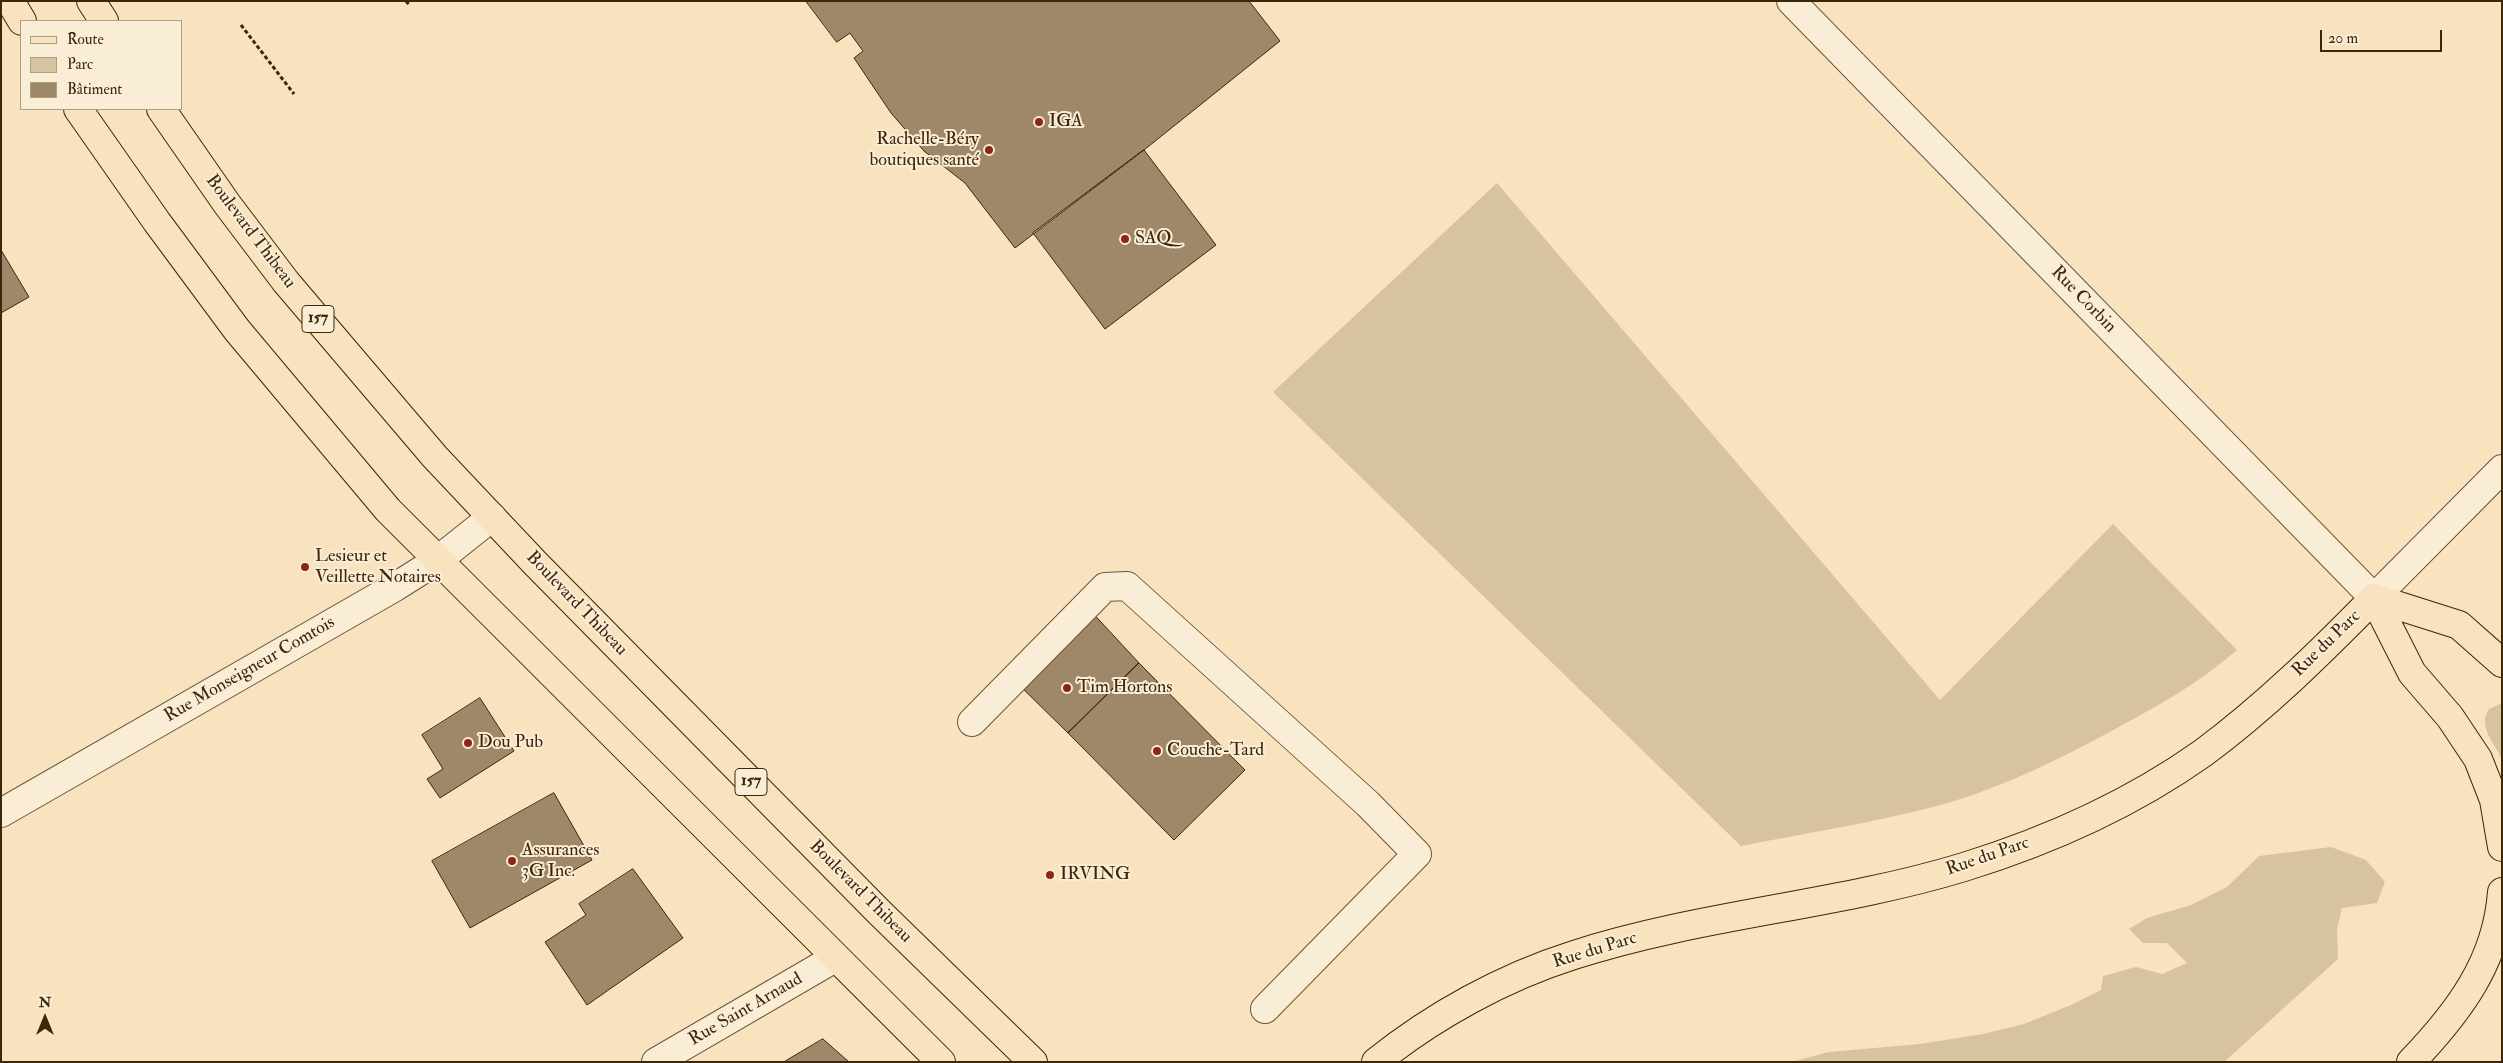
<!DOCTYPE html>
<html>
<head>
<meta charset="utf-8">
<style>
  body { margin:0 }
  #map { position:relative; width:2503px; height:1063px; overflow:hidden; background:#f8e3be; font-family:"IM FELL Double Pica",serif }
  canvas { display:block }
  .frame { position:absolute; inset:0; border:2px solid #3c260c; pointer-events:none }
  .legend { position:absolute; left:20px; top:20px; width:162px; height:90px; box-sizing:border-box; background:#faedd5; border:1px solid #ae9d85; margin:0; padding:6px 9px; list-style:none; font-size:15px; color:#3c260c }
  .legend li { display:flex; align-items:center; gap:10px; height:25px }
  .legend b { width:25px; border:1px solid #ae9d85 }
  .north { position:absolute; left:20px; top:993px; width:50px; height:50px; -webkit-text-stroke:4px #faedd5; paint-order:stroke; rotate:0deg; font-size:14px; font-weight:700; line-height:20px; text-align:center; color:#3c260c }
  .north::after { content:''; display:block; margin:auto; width:18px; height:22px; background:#3c260c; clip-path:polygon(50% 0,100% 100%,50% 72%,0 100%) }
  .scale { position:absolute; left:2320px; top:30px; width:122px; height:22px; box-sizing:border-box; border:2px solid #3c260c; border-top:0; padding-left:6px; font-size:15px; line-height:18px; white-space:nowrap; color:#3c260c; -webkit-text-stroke:4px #faedd5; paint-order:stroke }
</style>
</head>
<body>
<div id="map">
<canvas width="2503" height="1063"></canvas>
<div class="frame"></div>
<ul class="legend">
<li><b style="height:6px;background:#f8e3be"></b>Route</li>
<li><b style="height:14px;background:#d8c3a0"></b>Parc</li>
<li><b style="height:14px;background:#9e8869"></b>Bâtiment</li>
</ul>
<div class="north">N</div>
<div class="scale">20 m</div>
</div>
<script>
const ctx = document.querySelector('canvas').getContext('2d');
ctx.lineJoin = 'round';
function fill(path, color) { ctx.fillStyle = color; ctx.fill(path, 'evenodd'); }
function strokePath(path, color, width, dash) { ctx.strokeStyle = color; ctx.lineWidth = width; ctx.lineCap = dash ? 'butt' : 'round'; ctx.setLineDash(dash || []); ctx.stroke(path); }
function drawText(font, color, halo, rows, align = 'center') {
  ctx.font = font + ' "IM FELL Double Pica",serif'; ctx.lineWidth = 4; ctx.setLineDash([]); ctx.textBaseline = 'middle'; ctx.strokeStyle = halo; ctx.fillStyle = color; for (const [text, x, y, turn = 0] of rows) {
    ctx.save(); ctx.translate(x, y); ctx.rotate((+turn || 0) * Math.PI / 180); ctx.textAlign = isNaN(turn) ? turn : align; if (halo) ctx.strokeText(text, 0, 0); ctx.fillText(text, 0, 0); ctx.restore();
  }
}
fill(new Path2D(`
  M1497 183 1940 700 2113 524 2237 650C2200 682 2160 705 2117 728 2060 759 2000 789 1937 806 1873 823 1806 833 1741 846L1273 392Z
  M2502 703V760C2495 742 2477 728 2489 709Z
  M2331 847 2366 860 2385 882 2377 903 2342 908 2337 930 2338 959 2224 1062H1791L1829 1052 1920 1044 1983 1034 2024 1024 2071 1005 2101 990 2103 976 2136 967 2162 974 2187 963 2167 943H2143L2129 929 2147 918 2191 905 2227 887 2259 856Z`), '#d8c3a0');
const building = new Path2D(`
  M806 1H1249L1280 41 1144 150 1015 248 965 183 924 151 891 113 854 58 863 51 850 33 837 42Z
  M1144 150 1216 245 1105 329 1033 233Z
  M1 250 29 297 1 313Z
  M1088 608 1139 663 1068 733 1014 680Z
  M1139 663 1245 770 1174 840 1068 733Z
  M480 698 514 751 440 798 427 779 443 769 422 735Z
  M554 793 592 860 470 928 432 861Z
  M633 869 683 938 587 1005 545 942 586 915 579 904Z
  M823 1039 849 1062H784Z`);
fill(building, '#9e8869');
strokePath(building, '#3c260c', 1);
const minor = new Path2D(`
  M1791 1 2374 598 2502 469
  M972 722 1105 587 1127 586 1368 804 1417 854 1265 1009
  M1 813 395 587 438 560 492 517
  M656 1062 835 958`);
const major = new Path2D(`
  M10 1 22 21
  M91 1 104 21
  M78 109 157 222 237 330 388 510 941 1062
  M161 109 227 204 286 282 435 457 535 563 879 912 1033 1062
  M1376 1062C1433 1016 1504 977 1574 955 1701 914 1836 906 1964 867 2048 841 2131 804 2203 753 2265 707 2320 653 2374 598`);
const highway = new Path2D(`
  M2374 598 2412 673 2450 717 2478 759 2494 800 2502 847
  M2374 598 2459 625 2502 663
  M2411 1062C2458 1013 2497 962 2502 892`);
strokePath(minor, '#6b5538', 30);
strokePath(major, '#3c260c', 30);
strokePath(highway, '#3c260c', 30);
strokePath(new Path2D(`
  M406 1 410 6
  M241 25 294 94`), '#3c260c', 3, [4, 2.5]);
strokePath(minor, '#faedd5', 28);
strokePath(major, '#f8e3be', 28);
strokePath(highway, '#f8e3be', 28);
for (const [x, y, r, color] of [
  [1039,122,5,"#8f2418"],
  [989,150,5,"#8f2418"],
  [1125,239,5,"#8f2418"],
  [305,567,5,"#8f2418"],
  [1067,688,5,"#8f2418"],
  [468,743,5,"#8f2418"],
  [1157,751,5,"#8f2418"],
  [512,861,5,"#8f2418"],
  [1050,875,5,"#8f2418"]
]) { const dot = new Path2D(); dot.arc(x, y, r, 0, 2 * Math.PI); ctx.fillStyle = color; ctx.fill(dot); strokePath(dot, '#faedd5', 2); }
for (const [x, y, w] of [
  [318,319,32],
  [751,782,32]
]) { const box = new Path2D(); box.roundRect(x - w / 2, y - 13.5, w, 27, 4); ctx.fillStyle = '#faedd5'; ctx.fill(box); strokePath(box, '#3c260c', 1); }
drawText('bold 16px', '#3c260c', null, [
  ["157",318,319],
  ["157",751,782]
]);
drawText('18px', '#3c260c', '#faedd5', [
  ["IGA",1049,122],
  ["Rachelle-Béry",979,140,"right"],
  ["boutiques santé",979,161,"right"],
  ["SAQ",1135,239],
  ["Lesieur et",315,557],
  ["Veillette Notaires",315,578],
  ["Tim Hortons",1077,688],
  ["Dou Pub",478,743],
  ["Couche-Tard",1167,751],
  ["Assurances",522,851],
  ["3G Inc.",522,872],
  ["IRVING",1060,875]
], 'left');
drawText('18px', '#3c260c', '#faedd5', [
  ["Boulevard Thibeau",250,232,53],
  ["Rue Corbin",2083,300,46],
  ["Boulevard Thibeau",576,604,46],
  ["Rue du Parc",2327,644,-44],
  ["Rue Monseigneur Comtois",250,670,-30],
  ["Rue du Parc",1988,857,-19],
  ["Boulevard Thibeau",860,892,45],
  ["Rue du Parc",1595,951,-17],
  ["Rue Saint Arnaud",746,1010,-30]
]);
</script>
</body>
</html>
